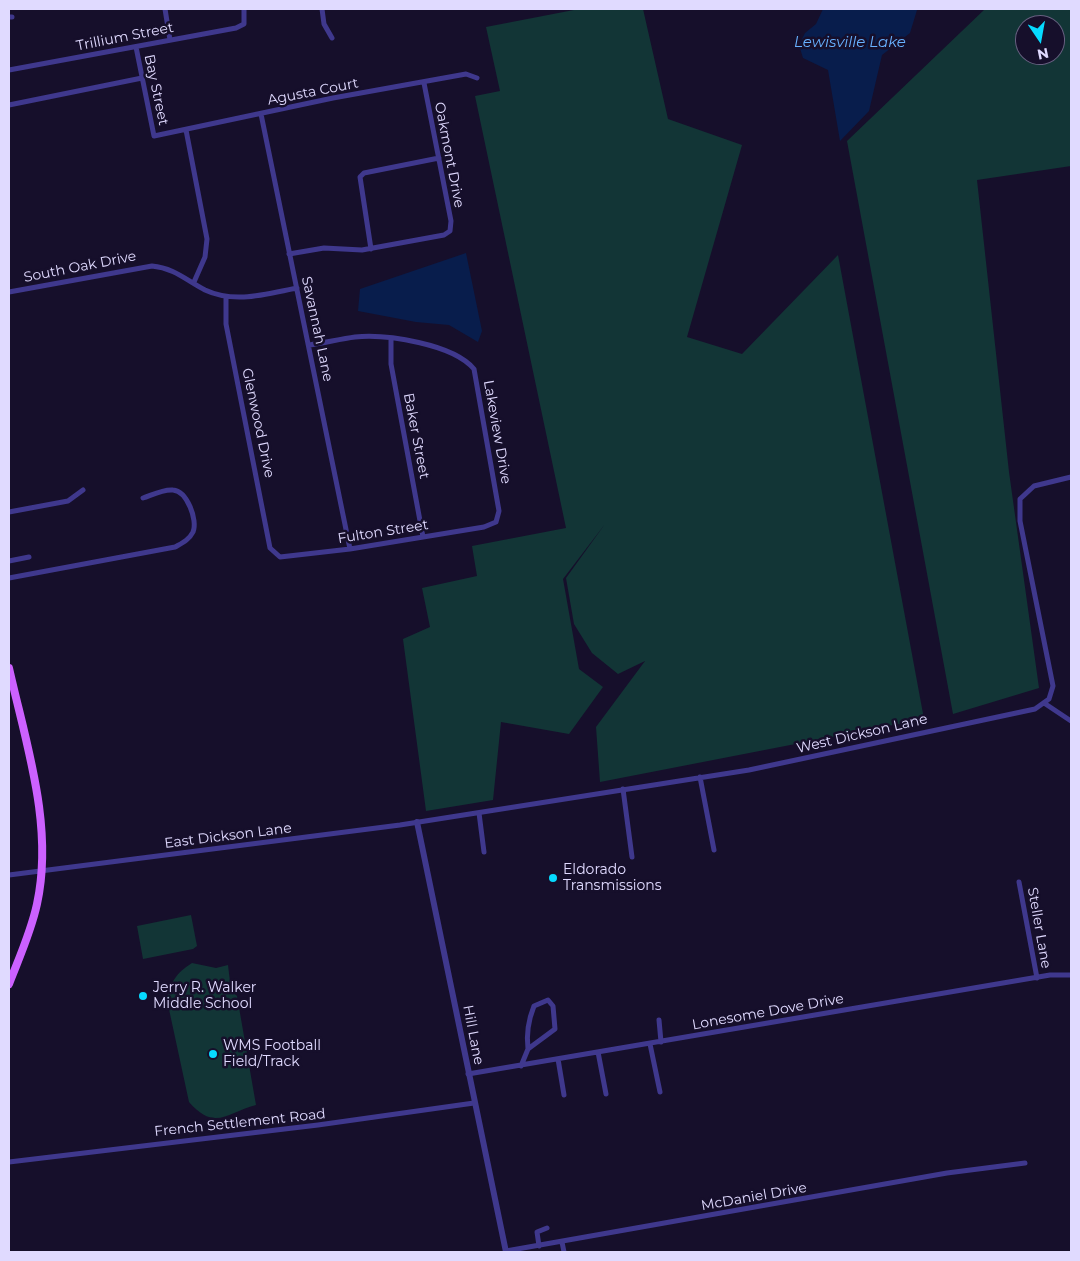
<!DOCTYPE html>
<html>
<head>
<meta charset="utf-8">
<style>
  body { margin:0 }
  #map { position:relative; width:1080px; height:1261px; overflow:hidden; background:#160f2b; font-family:Montserrat,sans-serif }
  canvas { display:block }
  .frame { position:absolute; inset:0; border:10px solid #e0daff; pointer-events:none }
  .north { position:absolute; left:1015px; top:15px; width:50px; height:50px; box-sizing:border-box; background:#160f2b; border:1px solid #676080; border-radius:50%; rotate:168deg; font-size:14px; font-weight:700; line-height:20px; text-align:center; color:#e0daff }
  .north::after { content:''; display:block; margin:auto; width:18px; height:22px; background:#06daff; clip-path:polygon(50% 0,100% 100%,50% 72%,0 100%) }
</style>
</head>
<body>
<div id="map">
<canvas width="1080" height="1261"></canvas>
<div class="frame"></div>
<div class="north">N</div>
</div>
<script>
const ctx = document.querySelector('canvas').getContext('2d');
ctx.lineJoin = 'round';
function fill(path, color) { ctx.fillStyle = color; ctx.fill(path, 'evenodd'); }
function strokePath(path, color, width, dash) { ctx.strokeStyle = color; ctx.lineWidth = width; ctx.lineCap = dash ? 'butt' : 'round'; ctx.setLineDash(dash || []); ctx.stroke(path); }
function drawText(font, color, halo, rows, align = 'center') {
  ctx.font = font + ' Montserrat,sans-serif'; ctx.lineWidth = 5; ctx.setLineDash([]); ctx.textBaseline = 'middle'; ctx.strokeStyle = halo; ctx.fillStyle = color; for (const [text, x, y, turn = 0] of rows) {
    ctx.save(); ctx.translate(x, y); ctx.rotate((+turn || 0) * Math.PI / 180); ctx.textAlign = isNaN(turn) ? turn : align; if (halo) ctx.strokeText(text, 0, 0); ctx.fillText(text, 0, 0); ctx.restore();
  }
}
fill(new Path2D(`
  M579 9H643L668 119 742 145 687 337 742 354 838 255 924 719 600 782 596 727 645 661 618 674 592 653 574 624 566 578 605 524 563 579 579 669 603 687 569 734 501 722 493 800 426 811 403 639 430 627 422 588 477 576 472 546 566 528 475 96 500 91 486 27Z
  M985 9H1071V166L977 180 1009 472 1039 688 953 714 847 141ZM1025 25H1055V55H1025Z
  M191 915 197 946 193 949 143 959 137 926Z
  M192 963 216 968 228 965 231 990 237 996 256 1105C228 1112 215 1132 189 1102L167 1000C170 983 176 973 192 963Z`), '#123536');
fill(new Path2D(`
  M823 9H923L917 10 910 33 882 55 869 111 840 141 828 70 803 58 799 45 805 33 816 24Z
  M466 253 482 331 478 342 449 325 416 322 358 311 360 289Z`), '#081d4c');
strokePath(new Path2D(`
  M165 9 170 40
  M322 9 324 24 332 38
  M9 17H12
  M136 47 154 136 333 98 466 74 477 78
  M9 70 236 28 244 24V9
  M9 105 142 78
  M261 114 350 549
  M186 130 207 239 205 257 194 282
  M371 249 360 177 364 173 439 158
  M289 254 324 248 362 250 444 235 450 231 451 221 424 83
  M9 292 152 266C174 268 186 280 205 290 235 304 266 294 297 288
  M226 297V324L270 548 280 557 350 549 484 527 496 522 499 511 474 369C453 344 387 334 355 337 340 339 324 343 309 345
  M391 339V364L423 537
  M9 512 68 501 83 490
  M9 561 29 557
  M9 578 175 547C182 543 189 540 193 532 198 520 187 491 173 490 163 489 152 495 143 498
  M1044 703 1071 721
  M700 777 714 850
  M623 789 632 857
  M479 813 484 852
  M9 875 400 825 749 770 1035 709 1049 699 1053 686 1020 521V499L1034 486 1071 477
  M1019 882 1037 978
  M548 1000 553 1006 555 1029 528 1049C526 1033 528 1021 534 1006Z
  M659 1020 661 1042
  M650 1044 660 1092
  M598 1052 606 1094
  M558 1059 564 1095
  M521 1066 528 1049
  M468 1074 1050 975H1071
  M9 1162 318 1125 474 1103
  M562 1242 564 1252
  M539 1246 537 1232 547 1228
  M506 1251 947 1173 1025 1163`), '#3f388d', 5);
strokePath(new Path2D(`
  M417 822 506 1252`), '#3f388d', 6);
strokePath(new Path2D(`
  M9 668C26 744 54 826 37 904 31 932 19 958 9 984`), '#cc61ff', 8);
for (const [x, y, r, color] of [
  [553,878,5,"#06daff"],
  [143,996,5,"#06daff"],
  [213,1054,5,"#06daff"]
]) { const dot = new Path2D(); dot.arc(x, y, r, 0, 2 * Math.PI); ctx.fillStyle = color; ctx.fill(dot); strokePath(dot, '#160f2b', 2); }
drawText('14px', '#e0daff', '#160f2b', [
  ["Trillium Street",125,37,-11],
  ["Bay Street",156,90,78],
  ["Agusta Court",313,92,-11],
  ["Oakmont Drive",449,155,79],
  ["South Oak Drive",80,267,-11],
  ["Savannah Lane",317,329,78],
  ["Glenwood Drive",258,423,78],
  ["Lakeview Drive",497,432,80],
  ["Baker Street",416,436,79],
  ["Fulton Street",383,532,-9],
  ["West Dickson Lane",862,734,-13],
  ["East Dickson Lane",228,836,-7],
  ["Steller Lane",1039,928,80],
  ["Lonesome Dove Drive",768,1012,-10],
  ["Hill Lane",473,1035,79],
  ["French Settlement Road",240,1123,-6],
  ["McDaniel Drive",754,1197,-10]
]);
drawText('14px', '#e0daff', '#160f2b', [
  ["Eldorado",563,870],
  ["Transmissions",563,886],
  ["Jerry R. Walker",153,988],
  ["Middle School",153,1004],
  ["WMS Football",223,1046],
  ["Field/Track",223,1062]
], 'left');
drawText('italic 15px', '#68b1ff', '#160f2b', [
  ["Lewisville Lake",850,43]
]);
</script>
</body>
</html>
